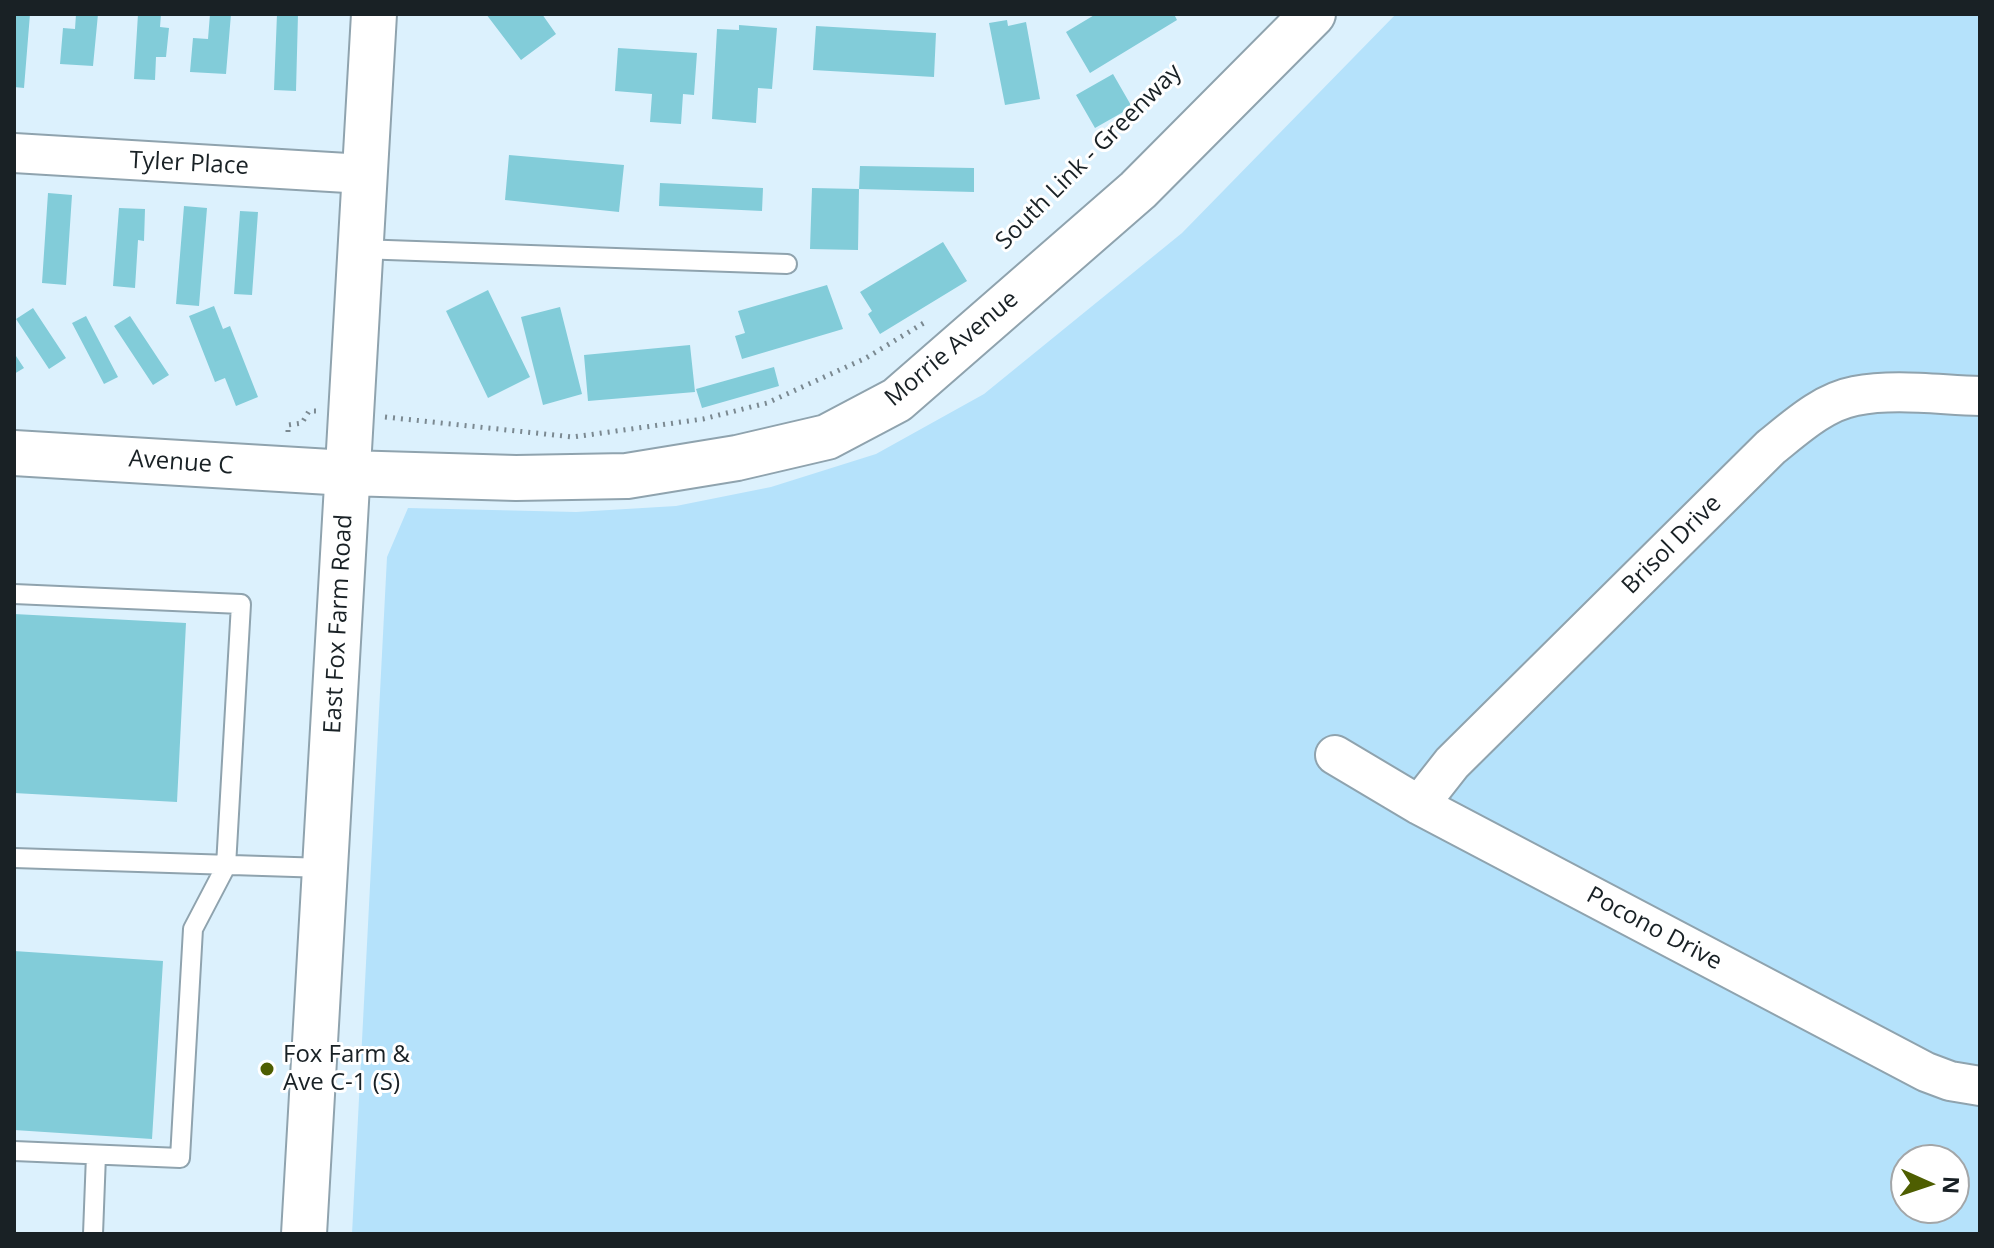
<!DOCTYPE html>
<html>
<head>
<meta charset="utf-8">
<style>
  body { margin:0 }
  #map { position:relative; width:1994px; height:1248px; overflow:hidden; background:#dcf1fd; font-family:"Open Sans",sans-serif }
  canvas { display:block }
  .frame { position:absolute; inset:0; border:16px solid #192125; pointer-events:none }
  .north { position:absolute; left:1890px; top:1144px; width:80px; height:80px; box-sizing:border-box; background:#fff; border:2px solid #a3a6a8; border-radius:50%; rotate:93deg; font-size:22px; font-weight:700; line-height:32px; text-align:center; color:#192125 }
  .north::after { content:''; display:block; margin:auto; width:28px; height:36px; background:#4e5e01; clip-path:polygon(50% 0,100% 100%,50% 72%,0 100%) }
</style>
</head>
<body>
<div id="map">
<canvas width="1994" height="1248"></canvas>
<div class="frame"></div>
<div class="north">N</div>
</div>
<script>
const ctx = document.querySelector('canvas').getContext('2d');
ctx.lineJoin = 'round';
function fill(path, color) { ctx.fillStyle = color; ctx.fill(path, 'evenodd'); }
function strokePath(path, color, width, dash) { ctx.strokeStyle = color; ctx.lineWidth = width; ctx.lineCap = dash ? 'butt' : 'round'; ctx.setLineDash(dash || []); ctx.stroke(path); }
function drawText(font, color, halo, rows, align = 'center') {
  ctx.font = font + ' "Open Sans",sans-serif'; ctx.lineWidth = 6; ctx.setLineDash([]); ctx.textBaseline = 'middle'; ctx.strokeStyle = halo; ctx.fillStyle = color; for (const [text, x, y, turn = 0] of rows) {
    ctx.save(); ctx.translate(x, y); ctx.rotate((+turn || 0) * Math.PI / 180); ctx.textAlign = isNaN(turn) ? turn : align; if (halo) ctx.strokeText(text, 0, 0); ctx.fillText(text, 0, 0); ctx.restore();
  }
}
fill(new Path2D(`
  M1396 14H1980V1234H352L387 557 408 508 576 512 676 506 771 487 876 454 984 394 1182 233ZM1906 1160H1954V1208H1906Z`), '#b5e2fb');
fill(new Path2D(`
  M14 14H30L24 88 14 87Z
  M76 14H98L93 66 60 64 63 28 75 29Z
  M138 14H161L160 27 169 28 166 57H156L155 80 134 79Z
  M210 14H231L226 74 190 72 193 38 208 39Z
  M277 14H298L296 91 274 90Z
  M486 14H542L556 34 521 60Z
  M1096 14H1174L1177 20 1090 73 1066 32Z
  M1007 20 1008 26 1026 22 1040 99 1005 105 989 23Z
  M739 25 777 28 772 89 758 88 756 123 712 119 717 29 739 30Z
  M816 26 936 33 934 77 813 70Z
  M618 48 697 53 694 95 683 94 681 124 650 122 652 94 615 91Z
  M1113 74 1132 107 1095 128 1076 95Z
  M509 155 624 165 619 212 505 200Z
  M860 166 974 168V192L859 189Z
  M660 183 763 188 762 211 659 206Z
  M812 188 859 189 858 250 810 249Z
  M48 193 72 195 66 285 42 283Z
  M184 206 207 208 199 306 176 304Z
  M119 208 145 209 144 241 138 240 135 288 113 286Z
  M240 211 258 212 252 295 234 294Z
  M943 242 967 281 880 334 868 314 872 311 860 292Z
  M827 285 843 329 742 359 735 336 745 333 738 311Z
  M488 290 530 377 488 398 446 311Z
  M214 306 223 329 230 326 258 397 236 406 225 378 215 382 189 316Z
  M560 307 582 394 543 405 521 317Z
  M33 308 66 358 49 369 16 319Z
  M86 316 118 377 104 384 72 323Z
  M130 316 169 375 153 385 114 326Z
  M690 345 695 392 588 401 584 355Z
  M14 353 24 368 14 374Z
  M774 367 779 386 702 408 696 389Z
  M14 614 186 623 177 802 14 793Z
  M14 951 163 961 152 1139 14 1130Z`), '#82ccd9');
const service = new Path2D(`
  M359 249 787 264
  M14 594 241 604 226 866 193 929 180 1158 14 1151
  M14 858 325 868
  M93 1234 96 1155`);
const minor = new Path2D(`
  M14 153 364 174
  M1335 755 1419 805 1926 1072 1950 1081 1980 1086
  M1419 805 1452 763 1771 447C1796 427 1823 402 1855 396 1895 388 1940 395 1980 396`);
const secondary = new Path2D(`
  M14 453 347 473 516 478 627 476 737 458 827 437 897 400 1138 190 1313 14
  M304 1234 374 14`);
strokePath(service, '#8fa3ae', 22);
strokePath(minor, '#8fa3ae', 42);
strokePath(secondary, '#8fa3ae', 48);
strokePath(new Path2D(`
  M385 417 573 437 703 419 767 403 866 358 927 321
  M288 432V425L302 423 309 411H316`), '#7b8991', 5, [2, 6]);
strokePath(service, '#fff', 18);
strokePath(minor, '#fff', 38);
strokePath(secondary, '#fff', 44);
for (const [x, y, r, color] of [
  [267,1069,8,"#4e5e01"]
]) { const dot = new Path2D(); dot.arc(x, y, r, 0, 2 * Math.PI); ctx.fillStyle = color; ctx.fill(dot); strokePath(dot, '#fff', 3); }
drawText('24px', '#192125', '#fff', [
  ["South Link - Greenway",1089,157,-45],
  ["Tyler Place",189,164,3],
  ["Morrie Avenue",952,349,-40],
  ["Avenue C",181,463,4],
  ["Brisol Drive",1672,545,-45],
  ["East Fox Farm Road",339,624,-87],
  ["Pocono Drive",1654,929,28]
]);
drawText('24px', '#192125', '#fff', [
  ["Fox Farm &",283,1055],
  ["Ave C-1 (S)",283,1083]
], 'left');
</script>
</body>
</html>
